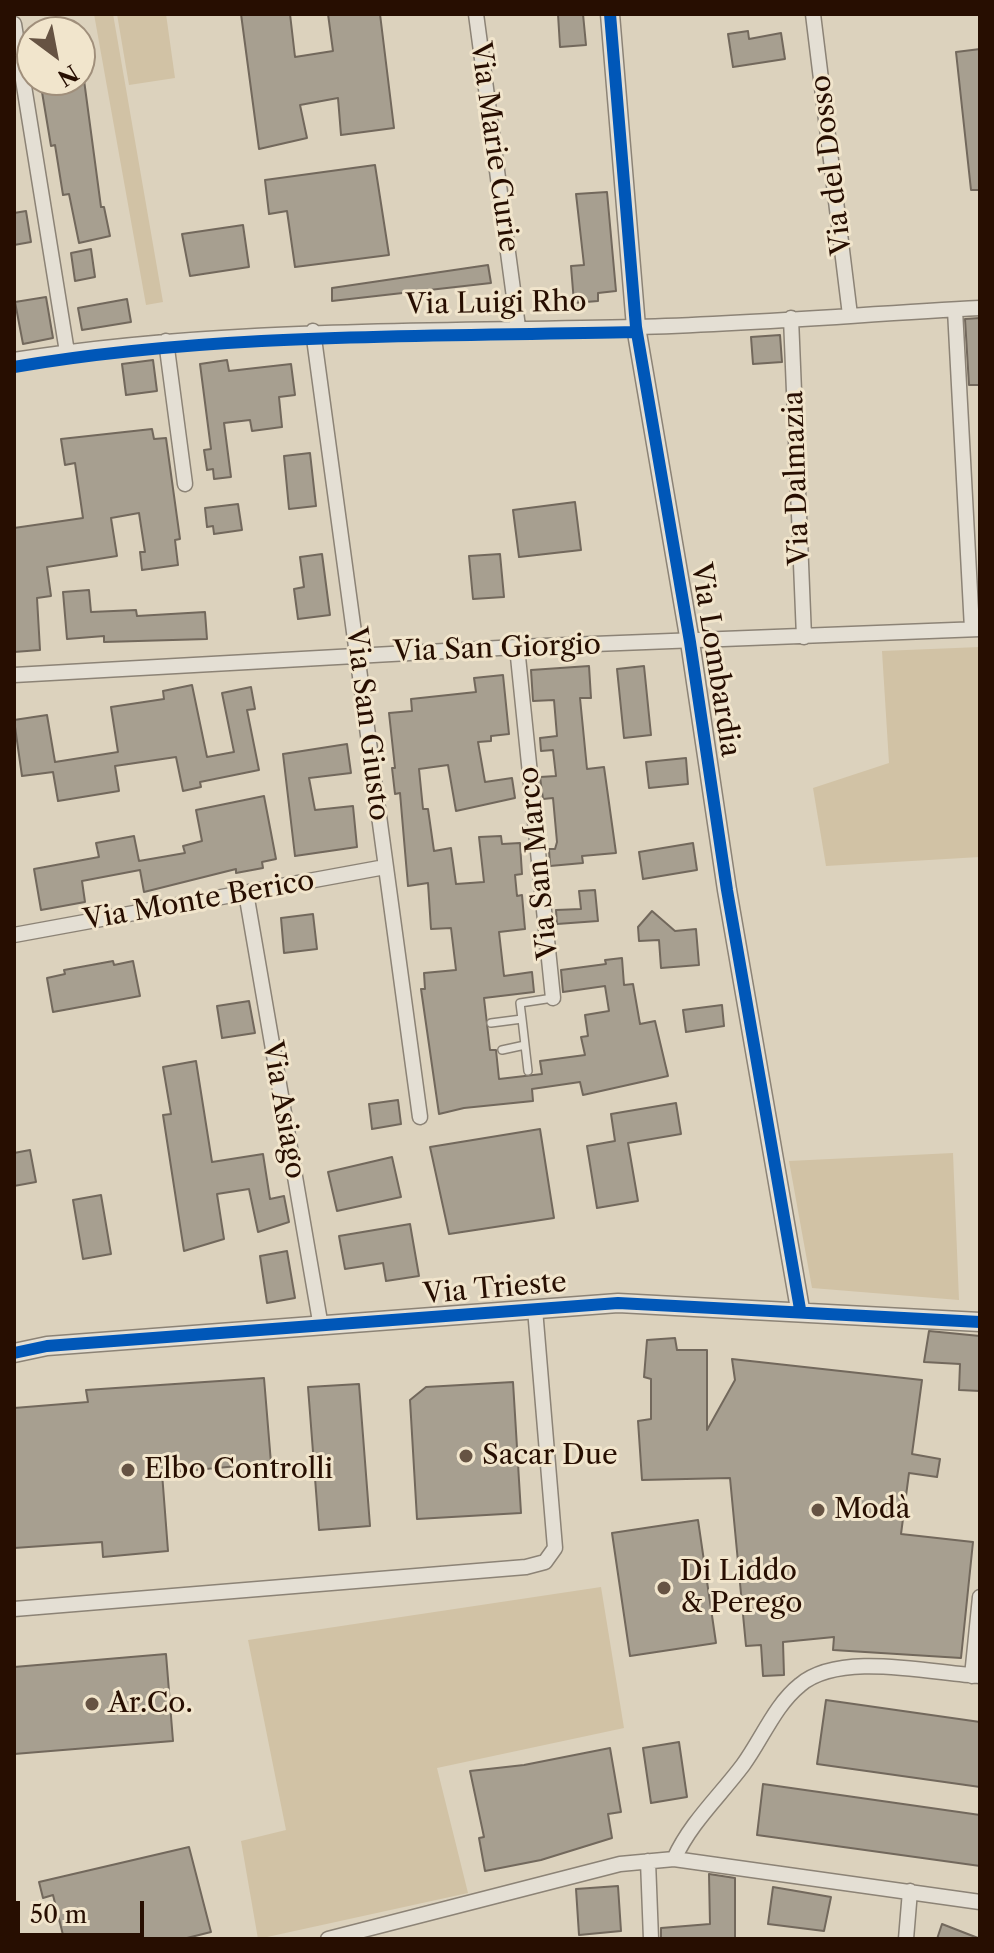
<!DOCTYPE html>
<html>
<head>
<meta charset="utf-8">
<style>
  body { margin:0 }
  #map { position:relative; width:994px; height:1953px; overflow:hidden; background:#dcd2bd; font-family:"Libre Caslon Text",serif }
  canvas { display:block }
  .frame { position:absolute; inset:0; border:16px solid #270e01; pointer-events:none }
  .north { position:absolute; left:16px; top:16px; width:80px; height:80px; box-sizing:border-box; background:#f1e5cc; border:2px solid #a08f7b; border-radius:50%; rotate:148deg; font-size:22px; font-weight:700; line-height:32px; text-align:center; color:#270e01 }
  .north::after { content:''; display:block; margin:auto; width:28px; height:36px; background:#665343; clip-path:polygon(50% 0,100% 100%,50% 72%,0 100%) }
  .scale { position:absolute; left:16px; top:1901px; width:128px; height:36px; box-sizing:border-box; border:4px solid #270e01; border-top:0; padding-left:10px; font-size:24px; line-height:28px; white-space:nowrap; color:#270e01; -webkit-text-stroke:6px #f1e5cc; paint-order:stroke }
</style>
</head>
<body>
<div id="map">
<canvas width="994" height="1953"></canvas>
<div class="frame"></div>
<div class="north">N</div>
<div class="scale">50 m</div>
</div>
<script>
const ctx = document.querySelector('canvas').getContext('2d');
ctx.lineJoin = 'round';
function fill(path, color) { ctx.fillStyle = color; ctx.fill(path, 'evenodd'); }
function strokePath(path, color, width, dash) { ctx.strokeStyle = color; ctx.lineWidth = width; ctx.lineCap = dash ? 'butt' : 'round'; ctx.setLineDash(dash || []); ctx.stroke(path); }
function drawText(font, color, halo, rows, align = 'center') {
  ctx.font = font + ' "Libre Caslon Text",serif'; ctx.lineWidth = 6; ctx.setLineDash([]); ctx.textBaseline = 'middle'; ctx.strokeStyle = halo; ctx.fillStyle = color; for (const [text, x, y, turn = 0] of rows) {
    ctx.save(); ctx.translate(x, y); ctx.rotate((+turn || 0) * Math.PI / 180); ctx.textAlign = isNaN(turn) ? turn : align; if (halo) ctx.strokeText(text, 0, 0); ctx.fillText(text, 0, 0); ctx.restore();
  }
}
fill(new Path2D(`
  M94 14H113L163 302 146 305Z
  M117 14H166L175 78 129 85Z
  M980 647V857L826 866 813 788 889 763 882 651Z
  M953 1153 959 1300 812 1288 789 1161Z
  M601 1587 624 1728 437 1768 468 1893 258 1939 241 1841 286 1830 248 1640Z`), '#d1c2a5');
const building = new Path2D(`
  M241 14H290L295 57 333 51 328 14H380L394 128 341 135 338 98 300 105 307 138 259 149Z
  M558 14H583L586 45 560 47Z
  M748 31 749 39 781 33 785 59 733 67 728 34Z
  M980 49V190H971L956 52Z
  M40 80H84L101 207H104L110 236 79 243 69 194 63 195 55 145 51 146Z
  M375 165 389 255 295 267 287 211 269 214 265 180Z
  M607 192 616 291 598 293V301L574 303 571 266 584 265 576 194Z
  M26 211 31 242 14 245V213Z
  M243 225 249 267 190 276 182 234Z
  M91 249 95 277 75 281 71 253Z
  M488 265 491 283 332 301V288Z
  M46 297 53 338 23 344 15 302Z
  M127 299 131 322 82 330 78 308Z
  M980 318V385H969L965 319Z
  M780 335 782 362 753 364 751 337Z
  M153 360 157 391 126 395 122 364Z
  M227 360 229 371 291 364 295 395 279 397 282 427 252 431 250 420 224 423 231 477 214 479 213 469 207 470 204 450 211 449 200 364Z
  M152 429 154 439 166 438 180 539 175 540 178 565 142 570 140 552H145L139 513 111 518 117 556 47 567 51 596 37 598 40 650 14 652V528L83 518 75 463 65 465 61 439Z
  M310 453 316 506 289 509 284 456Z
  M575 502 581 550 519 557 513 510Z
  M238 504 242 530 214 534 213 526 207 527 205 508Z
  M322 554 330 615 298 619 294 589 304 587 300 557Z
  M500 554 504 597 473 599 469 556Z
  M89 590 91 612 136 610 137 616 205 612 207 639 104 642V636L67 639 63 592Z
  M589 666 591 698H580L587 769 604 767 616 853 582 856 583 863 550 866 549 849H555L557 842 553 798 543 799 540 777 556 776 553 750 541 751 540 738 557 736 554 700 533 701 531 670Z
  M644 666 651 735 624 738 617 669Z
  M503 675 509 734 491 736V741L478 742 485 782 512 778 515 798 456 811 448 765 419 769 423 809H428L434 851 451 848 456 884 484 882 479 837 501 836 502 844 520 843 522 874 515 875 517 896 522 895 525 929 499 932 504 976 532 972 534 992 484 998 490 1050H496L499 1079 542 1074 540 1061 585 1055 581 1037 588 1036 585 1015 609 1011 605 986 563 992 561 970 606 964 605 960 622 958 624 985 633 984 640 1024 655 1021 668 1076 583 1095 580 1082 532 1089 533 1101 464 1108 439 1114 421 989H425L424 973 456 970 451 928 431 929 428 883 408 886 400 793 395 794 392 768H395L389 713 412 711 411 699 476 692 474 678Z
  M192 685 207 757 234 752 222 693 251 687 255 709 247 710 259 770 200 782 201 787 183 791 176 757 115 766 119 791 58 801 53 772 22 776 14 720 47 715 55 762 118 752 111 707 164 699 163 691Z
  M347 744 351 773 309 778 315 810 353 806 357 847 295 856 283 754Z
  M686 758 688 784 649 788 646 762Z
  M264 796 276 859 262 862 263 868 236 873V869L144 892 140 870 82 881 85 902 41 910 34 869 99 857 96 843 134 836 139 861 185 853 183 846 202 841 196 810Z
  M693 843 697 870 643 879 639 852Z
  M595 890 598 921 557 924 556 910 581 909 579 891Z
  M652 911 675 931 696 929 699 965 661 968 659 940 639 941 638 927Z
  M313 914 317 949 284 953 281 918Z
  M113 961 114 965 133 961 140 996 53 1012 47 978 65 974 64 970Z
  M249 1001 255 1033 222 1038 217 1006Z
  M722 1005 724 1026 686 1032 683 1010Z
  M196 1061 212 1162 263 1154 270 1199 284 1196 289 1222 258 1232 249 1189 217 1194 224 1239 184 1251 163 1115 171 1114 163 1067Z
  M398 1100 401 1124 372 1129 369 1104Z
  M676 1103 681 1134 628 1143 638 1201 597 1208 587 1146 615 1141 611 1114Z
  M540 1129 554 1218 449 1234 430 1147Z
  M30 1150 36 1182 14 1186V1153Z
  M392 1157 401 1197 337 1211 328 1172Z
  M101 1195 111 1254 83 1259 73 1200Z
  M410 1224 419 1276 386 1281 383 1263 345 1269 339 1236Z
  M287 1251 295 1298 267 1303 260 1256Z
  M929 1331 980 1336V1391L959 1390 960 1364 924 1362Z
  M675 1338 677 1350H707V1430L735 1380 732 1359 922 1380 912 1454 940 1459 937 1477 909 1473 901 1534 973 1542 961 1658 833 1650 834 1637 783 1642 784 1675 763 1676 761 1645 746 1646 730 1478 642 1480 638 1421 651 1419V1379L644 1377 647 1340Z
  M264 1378 271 1463 162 1473 168 1551 103 1557 102 1542 14 1548V1408L88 1402 86 1390Z
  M513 1382 521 1513 417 1519 410 1400 426 1387Z
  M359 1384 370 1526 319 1530 308 1387Z
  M698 1520 716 1643 630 1656 612 1533Z
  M166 1654 173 1741 14 1754V1667Z
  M826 1700 980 1722V1787L817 1764Z
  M679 1742 687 1797 651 1803 643 1748Z
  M610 1748 621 1812 608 1814 612 1838 541 1860 485 1871 479 1838 484 1837 470 1771 524 1765Z
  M763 1784 980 1815V1866L757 1835Z
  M189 1847 211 1932 183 1939H64L53 1895 43 1898 39 1882Z
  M709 1874 735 1878V1939H661V1928L710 1924Z
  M618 1886 621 1931 579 1935 576 1889Z
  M773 1887 831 1897 824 1931 768 1924Z
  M942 1924 978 1938V1939H937Z`);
fill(building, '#a79f90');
strokePath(building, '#72685c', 2);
const service = new Path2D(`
  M491 1023 522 1019 520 1003 553 998
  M525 1045 528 1071
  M502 1050 525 1045 522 1019`);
const minor = new Path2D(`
  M476 14 518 327
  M813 14 850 315
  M14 24 67 352
  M955 310 972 629
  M791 318 804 637
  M313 331 420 1117
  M166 341 185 484
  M14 360C220 327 428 332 636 327 750 324 865 314 980 308
  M517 647 553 998
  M14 675 517 647 980 629
  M246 893 321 1327
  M14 935 385 867
  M14 1609 526 1567 545 1562 555 1548 535 1309
  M972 1676 980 1597
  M674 1859C691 1822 719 1797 743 1765 762 1739 775 1705 800 1685 840 1651 930 1673 980 1676
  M648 1861 651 1939
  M328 1939 620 1864 674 1859 980 1902
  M906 1939 910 1891`);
const tertiary = new Path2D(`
  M610 14 636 327 690 642 727 890 800 1309
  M14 1353 47 1346 618 1303 980 1322`);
strokePath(service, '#8c8376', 10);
strokePath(minor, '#8c8376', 17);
strokePath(tertiary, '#8c8376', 21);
strokePath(service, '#e4dfd4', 7);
strokePath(minor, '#e4dfd4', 14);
strokePath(tertiary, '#e4dfd4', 18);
strokePath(new Path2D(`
  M610 14 636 327 690 642 727 890 800 1309
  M14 367C218 332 430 337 636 332
  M14 1353 47 1346 618 1303 980 1322`), '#0057b8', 12);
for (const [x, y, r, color] of [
  [466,1456,8,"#665343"],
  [128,1470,8,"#665343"],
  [818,1510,8,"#665343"],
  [664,1588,8,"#665343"],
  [92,1704,8,"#665343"]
]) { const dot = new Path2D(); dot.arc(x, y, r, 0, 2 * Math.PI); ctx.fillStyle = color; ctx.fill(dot); strokePath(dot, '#f1e5cc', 3); }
drawText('28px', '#270e01', '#f1e5cc', [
  ["Via Marie Curie",494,147,82],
  ["Via del Dosso",832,165,-97],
  ["Via Luigi Rho",496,304,-1],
  ["Via Dalmazia",797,478,-92],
  ["Via San Giorgio",497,649,-2],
  ["Via Lombardia",715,660,81],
  ["Via San Giusto",367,724,83],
  ["Via San Marco",539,863,-96],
  ["Via Monte Berico",199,901,-10],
  ["Via Asiago",283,1110,80],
  ["Via Trieste",495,1289,-5]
]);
drawText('28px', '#270e01', '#f1e5cc', [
  ["Sacar Due",482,1456],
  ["Elbo Controlli",144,1470],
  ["Modà",834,1510],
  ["Di Liddo",680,1572],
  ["& Perego",680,1604],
  ["Ar.Co.",108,1704]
], 'left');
</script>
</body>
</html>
